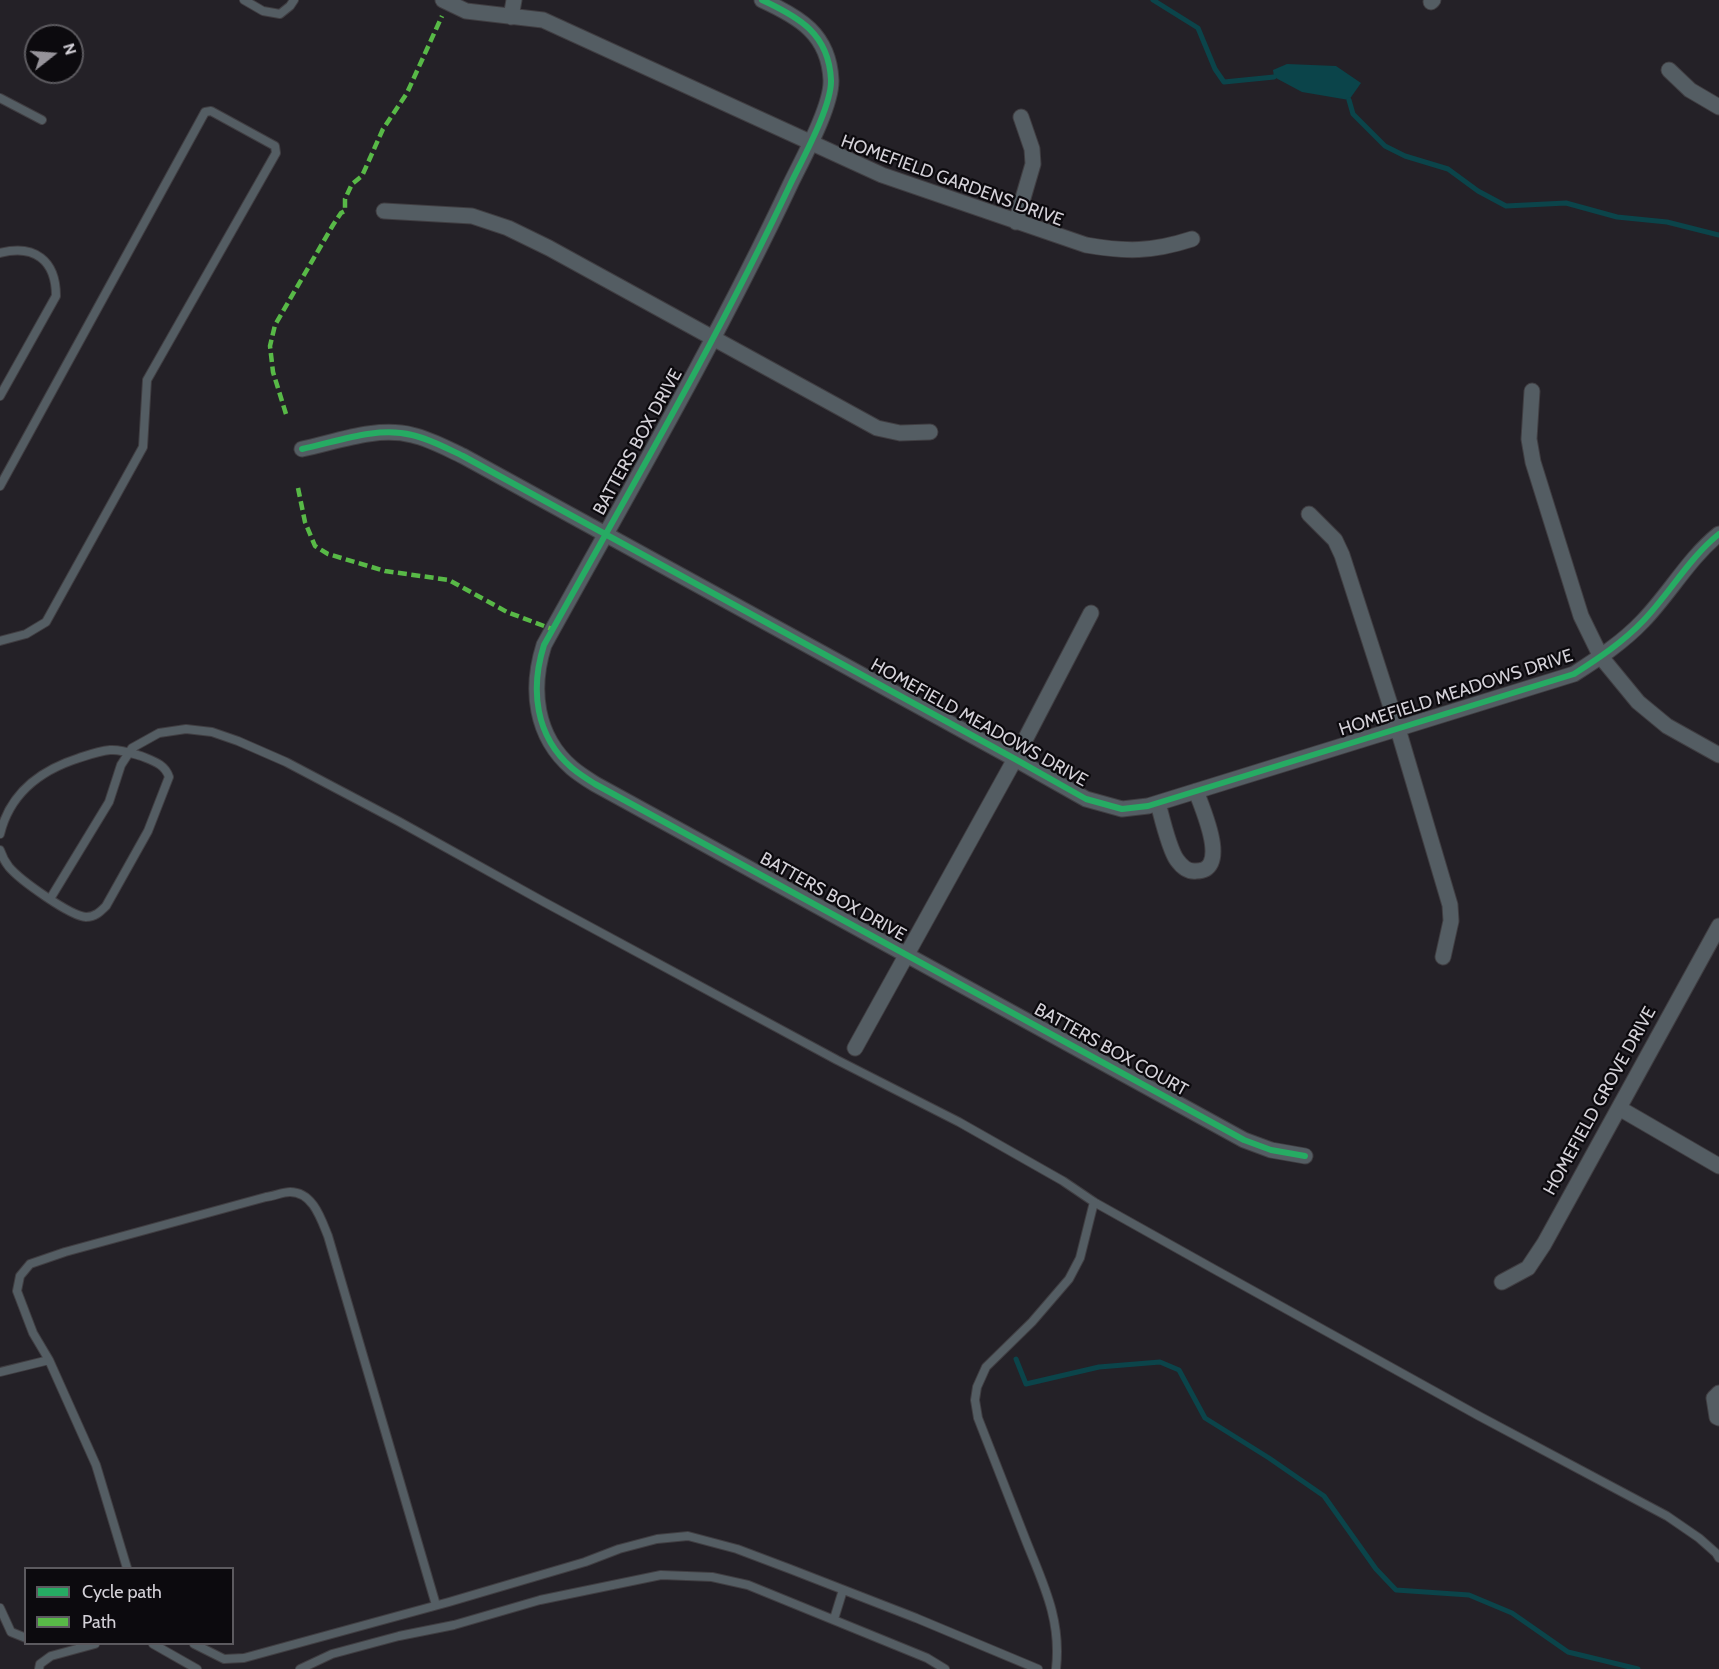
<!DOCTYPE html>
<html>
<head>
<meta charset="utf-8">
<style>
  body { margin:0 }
  #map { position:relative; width:1719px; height:1669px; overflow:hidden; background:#242127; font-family:Cabin,sans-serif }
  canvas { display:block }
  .legend { position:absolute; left:24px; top:1567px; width:210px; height:78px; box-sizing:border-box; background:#0c0a0e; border:2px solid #5c5a5f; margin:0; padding:8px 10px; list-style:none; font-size:18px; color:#d4d1d8 }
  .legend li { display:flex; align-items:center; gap:12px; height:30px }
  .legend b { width:30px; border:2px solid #5c5a5f }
  .north { position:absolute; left:24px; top:24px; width:60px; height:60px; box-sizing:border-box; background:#0c0a0e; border:2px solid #5c5a5f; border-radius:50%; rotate:73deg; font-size:16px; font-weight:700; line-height:24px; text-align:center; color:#d4d1d8 }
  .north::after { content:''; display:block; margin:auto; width:21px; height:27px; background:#96939a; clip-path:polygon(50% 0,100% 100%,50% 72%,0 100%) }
</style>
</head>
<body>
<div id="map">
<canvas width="1719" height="1669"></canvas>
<ul class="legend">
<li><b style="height:8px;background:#26ab63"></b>Cycle path</li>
<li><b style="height:8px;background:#58b947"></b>Path</li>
</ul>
<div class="north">N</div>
</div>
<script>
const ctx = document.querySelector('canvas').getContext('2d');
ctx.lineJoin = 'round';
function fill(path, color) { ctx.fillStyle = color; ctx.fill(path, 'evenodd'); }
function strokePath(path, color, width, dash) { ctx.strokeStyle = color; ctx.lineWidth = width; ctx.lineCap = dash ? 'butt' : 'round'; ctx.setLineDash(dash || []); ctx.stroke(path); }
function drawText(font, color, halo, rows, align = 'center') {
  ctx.font = font + ' Cabin,sans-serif'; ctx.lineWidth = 4.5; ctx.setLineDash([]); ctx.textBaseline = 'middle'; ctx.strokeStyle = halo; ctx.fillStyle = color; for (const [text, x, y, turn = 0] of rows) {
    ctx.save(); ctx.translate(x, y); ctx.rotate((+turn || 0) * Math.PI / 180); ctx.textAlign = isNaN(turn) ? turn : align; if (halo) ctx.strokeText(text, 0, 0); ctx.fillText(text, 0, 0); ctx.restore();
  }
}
fill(new Path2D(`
  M1287 64 1336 66 1361 83 1349 100 1302 92 1274 77 1273 70Z`), '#0b444a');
strokePath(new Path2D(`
  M1153 0 1198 28 1215 69 1224 82 1274 77
  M1349 100 1353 114 1385 146 1405 156 1448 169 1478 191 1506 206 1566 203 1617 217 1667 222 1719 235
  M1016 1359 1026 1384 1099 1367 1160 1362 1179 1370 1205 1418 1269 1458 1324 1496 1376 1569 1396 1590 1469 1595 1512 1613 1568 1652 1638 1669`), '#0b444a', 5);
const service = new Path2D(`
  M244 0 263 11 280 14 290 6 294 0
  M0 98 42 120
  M0 253C34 244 56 260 56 296L0 396
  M0 486 205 112 211 111 275 146 276 153 147 380 143 447 46 622 26 634 0 641
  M0 834C10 793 41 770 79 758 88 755 99 751 110 750 120 749 131 753 141 756 153 761 165 764 169 777L148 831 106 906C100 912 95 917 86 917 70 916 20 880 9 867 5 862 2 856 0 850
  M50 899 109 802 121 765 132 748 159 733 186 729 212 732 238 741 286 762 398 821 544 902 837 1060 959 1122 1063 1181 1094 1202 1212 1268 1479 1416 1667 1516 1699 1538 1716 1553 1719 1558
  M49 1360 33 1333 17 1291 20 1276 30 1264 65 1252 266 1197C274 1196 283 1192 290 1192 313 1192 321 1219 328 1236L436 1605
  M0 1372 49 1360 96 1465 127 1568
  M0 1608 11 1632 26 1638
  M834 1619 843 1590
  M153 1644 197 1669
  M194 1644 224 1659 244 1658 449 1602 585 1562 619 1549 657 1539 688 1536 737 1549 790 1569 916 1618 1038 1669
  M39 1669 40 1664 51 1656 95 1644
  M300 1669 332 1654 399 1636 454 1625 540 1600 661 1575 712 1577 748 1585 927 1658 945 1669
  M1056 1669C1062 1617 1041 1580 1023 1533 1008 1495 993 1456 978 1418L975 1400 977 1387 986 1367 1032 1322 1069 1279 1080 1258 1094 1202`);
const minor = new Path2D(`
  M443 0 466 11 543 20 882 175 1086 245C1126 252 1152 252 1192 239
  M762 0C799 17 829 34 831 80 832 106 802 160 790 185 716 342 628 493 544 645 530 689 535 736 572 768 579 774 587 779 595 784L1244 1140 1271 1150 1305 1156
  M1431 2 1433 0
  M511 17 514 0
  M1669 70 1690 90 1719 107
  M384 211 472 216 508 228 549 248 877 428 900 433 930 432
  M1016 222 1033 164 1032 149 1021 117
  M1532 391 1529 439 1533 462 1581 616 1601 657 1638 702 1667 726 1719 755
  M302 449C336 442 376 426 412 435 430 439 446 448 463 456L1015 759 1086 799 1122 809 1148 806 1574 674C1599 658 1623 642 1643 621 1670 593 1689 558 1719 534
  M1309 514 1335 540 1342 555 1398 729 1450 905 1451 921 1443 957
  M1158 803C1162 818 1169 849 1177 860 1182 867 1188 872 1196 871 1231 871 1202 808 1196 791
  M855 1048 1015 759 1091 613
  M1619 1108 1719 1166
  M1502 1282 1528 1268 1544 1244 1719 926
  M1719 1393 1714 1398 1717 1417 1719 1418`);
strokePath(service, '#403e42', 10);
strokePath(minor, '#403e42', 17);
strokePath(service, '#545d63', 8);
strokePath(minor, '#545d63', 15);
strokePath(new Path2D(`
  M286 414 273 372 270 346 275 325 333 225 341 213 345 211V199L352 184 362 176 383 129 407 93 442 16
  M298 488 305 522 315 546 328 554 385 571 449 580 507 612 552 629`), '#58b947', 4.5, [9, 4.5]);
strokePath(new Path2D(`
  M762 0C799 17 829 34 831 80 832 106 802 160 790 185 716 342 628 493 544 645 530 689 535 736 572 768 579 774 587 779 595 784L1244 1140 1271 1150 1305 1156
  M302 449C336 442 376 426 412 435 430 439 446 448 463 456L1015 759 1086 799 1122 809 1148 806 1574 674C1599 658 1623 642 1643 621 1670 593 1689 558 1719 534`), '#26ab63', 6);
drawText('18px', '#d4d1d8', '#0c0a0e', [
  ["HOMEFIELD GARDENS DRIVE",952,181,20],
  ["BATTERS BOX DRIVE",638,442,-61],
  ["HOMEFIELD MEADOWS DRIVE",1456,693,-18],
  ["HOMEFIELD MEADOWS DRIVE",979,723,29],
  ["BATTERS BOX DRIVE",833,897,29],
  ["BATTERS BOX COURT",1111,1050,29],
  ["HOMEFIELD GROVE DRIVE",1600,1101,-61]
]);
</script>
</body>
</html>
